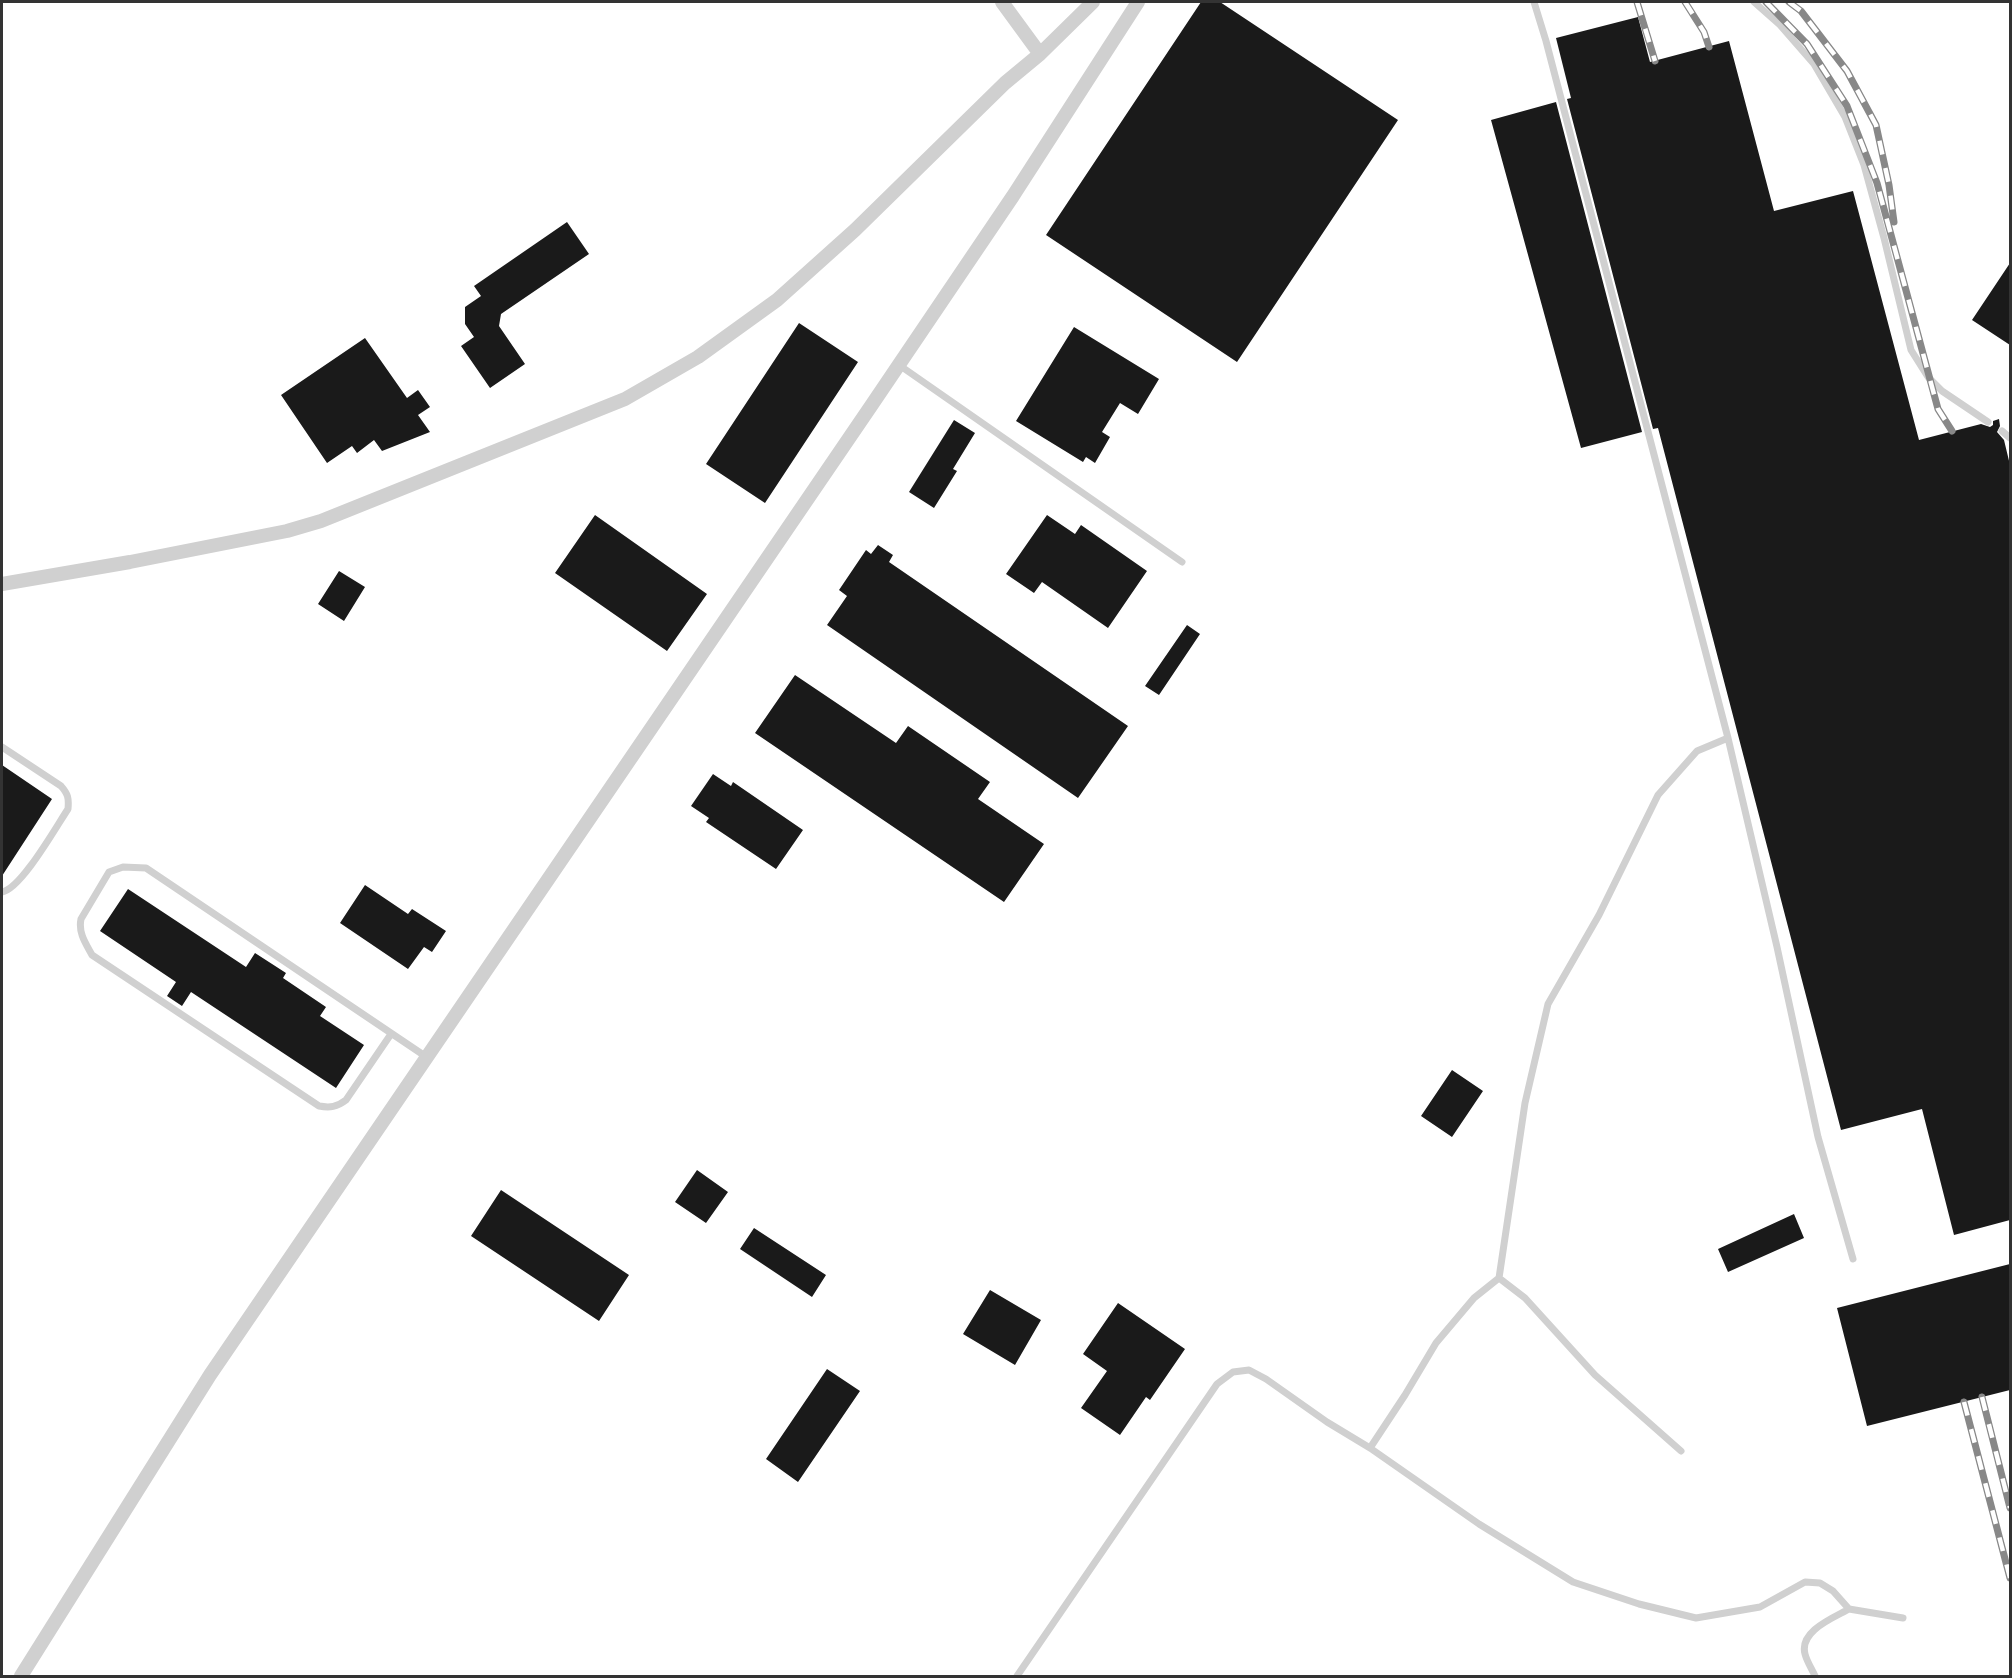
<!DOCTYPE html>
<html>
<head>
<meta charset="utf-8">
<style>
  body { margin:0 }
  #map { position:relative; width:2012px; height:1678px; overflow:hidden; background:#fff; font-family:"Noto Sans",sans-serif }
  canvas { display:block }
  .frame { position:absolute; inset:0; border:3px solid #333; pointer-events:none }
</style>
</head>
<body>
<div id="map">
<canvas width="2012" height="1678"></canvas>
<div class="frame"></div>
</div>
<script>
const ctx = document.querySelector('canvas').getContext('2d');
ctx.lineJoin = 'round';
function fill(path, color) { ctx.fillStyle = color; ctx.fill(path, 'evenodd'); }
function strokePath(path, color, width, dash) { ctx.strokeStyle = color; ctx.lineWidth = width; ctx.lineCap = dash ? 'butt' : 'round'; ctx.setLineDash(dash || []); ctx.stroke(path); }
fill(new Path2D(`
  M1201 2H1220L1398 120 1237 362 1046 235Z
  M1638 17 1650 62 1729 41 1774 211 1853 191 1919 440 1981 424 1990 427 1993 425V421L1999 419 2000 426 1997 432 2004 440 2010 465V1220L1954 1235 1922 1109 1841 1130 1658 428 1653 429 1567 99 1571 98 1556 38Z
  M1556 102 1642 432 1581 448 1491 120Z
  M567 222 589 254 501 314 499 326 525 364 490 388 461 346 474 337 465 324V307L481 296 474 286Z
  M2010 263V345L1972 320Z
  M799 323 858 362 765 503 706 464Z
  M1074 327 1159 379 1138 414 1120 403 1102 432 1110 437 1095 463 1086 457 1083 462 1016 421Z
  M365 338 407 398 418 390 430 407 418 415 430 432 382 451 374 440 357 453 352 446 327 463 281 395Z
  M954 420 975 433 953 469 957 471 934 508 909 492Z
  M595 515 707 594 667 651 555 573Z
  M1047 515 1075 534 1081 525 1147 571 1108 628 1042 582 1034 593 1006 574Z
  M878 545 893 555 889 562 1128 726 1078 798 827 625 847 596 839 590 866 550 871 554Z
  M339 571 365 587 344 621 318 604Z
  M1187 625 1200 634 1159 695 1145 686Z
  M795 675 896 743 908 726 990 782 978 799 1044 844 1004 902 755 733Z
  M2 765 52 799 2 876Z
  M713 774 731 786 733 782 803 830 776 869 706 822 709 818 691 806Z
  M365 885 408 914 412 909 446 931 432 952 424 947 408 969 340 923Z
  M128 889 246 967 255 953 286 973 283 978 326 1007 320 1016 364 1045 336 1088 191 992 182 1006 167 996 176 982 100 931Z
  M1452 1070 1483 1091 1452 1137 1421 1116Z
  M697 1170 728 1192 706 1223 675 1202Z
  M501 1190 629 1275 599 1321 471 1236Z
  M1794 1214 1804 1238 1728 1272 1718 1249Z
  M754 1228 826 1275 812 1297 740 1249Z
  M2010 1264V1390L1867 1426 1837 1308Z
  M990 1290 1041 1320 1015 1365 963 1334Z
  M1118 1303 1185 1349 1150 1400 1146 1397 1120 1435 1081 1408 1107 1371 1083 1354Z
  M827 1369 860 1391 798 1482 766 1459Z`), '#1a1a1a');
strokePath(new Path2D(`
  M1534 2 1546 41 1728 738 1777 947 1818 1137 1853 1259
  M1754 2 1780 25 1814 64 1845 117 1864 165 1884 238 1911 350 1928 377 1942 391 1988 422
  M899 365 1182 562
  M2002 431 2010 438
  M2 747 61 786C68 794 69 798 68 809 56 827 21 889 2 892
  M391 1034 346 1100C337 1107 330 1108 319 1106L92 955C86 944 78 933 81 919L109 872 123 867 146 868 428 1058
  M1499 1278 1525 1298 1595 1375 1681 1451
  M1370 1448 1405 1395 1436 1343 1474 1298 1499 1278 1525 1103 1548 1004 1599 915 1658 795 1697 751 1728 738
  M1017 1676 1217 1384 1233 1372 1249 1370 1266 1379 1327 1422 1370 1448 1479 1524 1573 1582 1639 1604 1696 1618 1760 1607 1805 1582 1820 1583 1833 1591 1849 1609 1903 1618
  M1815 1676C1812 1669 1807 1662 1805 1654 1799 1631 1833 1618 1849 1609`), '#d0d0d0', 7);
strokePath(new Path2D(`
  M1002 2 1040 54
  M2 584 130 562 287 531 321 521 625 399 698 357 777 300 855 230 1005 83 1040 54 1093 2
  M21 1676 210 1375 871 406 1013 196 1138 2`), '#d0d0d0', 14);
const rail = new Path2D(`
  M1637 2 1655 61
  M1685 2 1704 32 1709 47
  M1766 2 1807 44 1847 106 1877 183 1938 409 1952 431
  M1789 2 1801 11 1847 71 1876 125 1889 185 1894 222
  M1982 1397 2010 1508
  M1964 1402 2010 1578`);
strokePath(rail, '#888', 7);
strokePath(rail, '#fff', 4.5, [14]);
</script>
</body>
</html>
